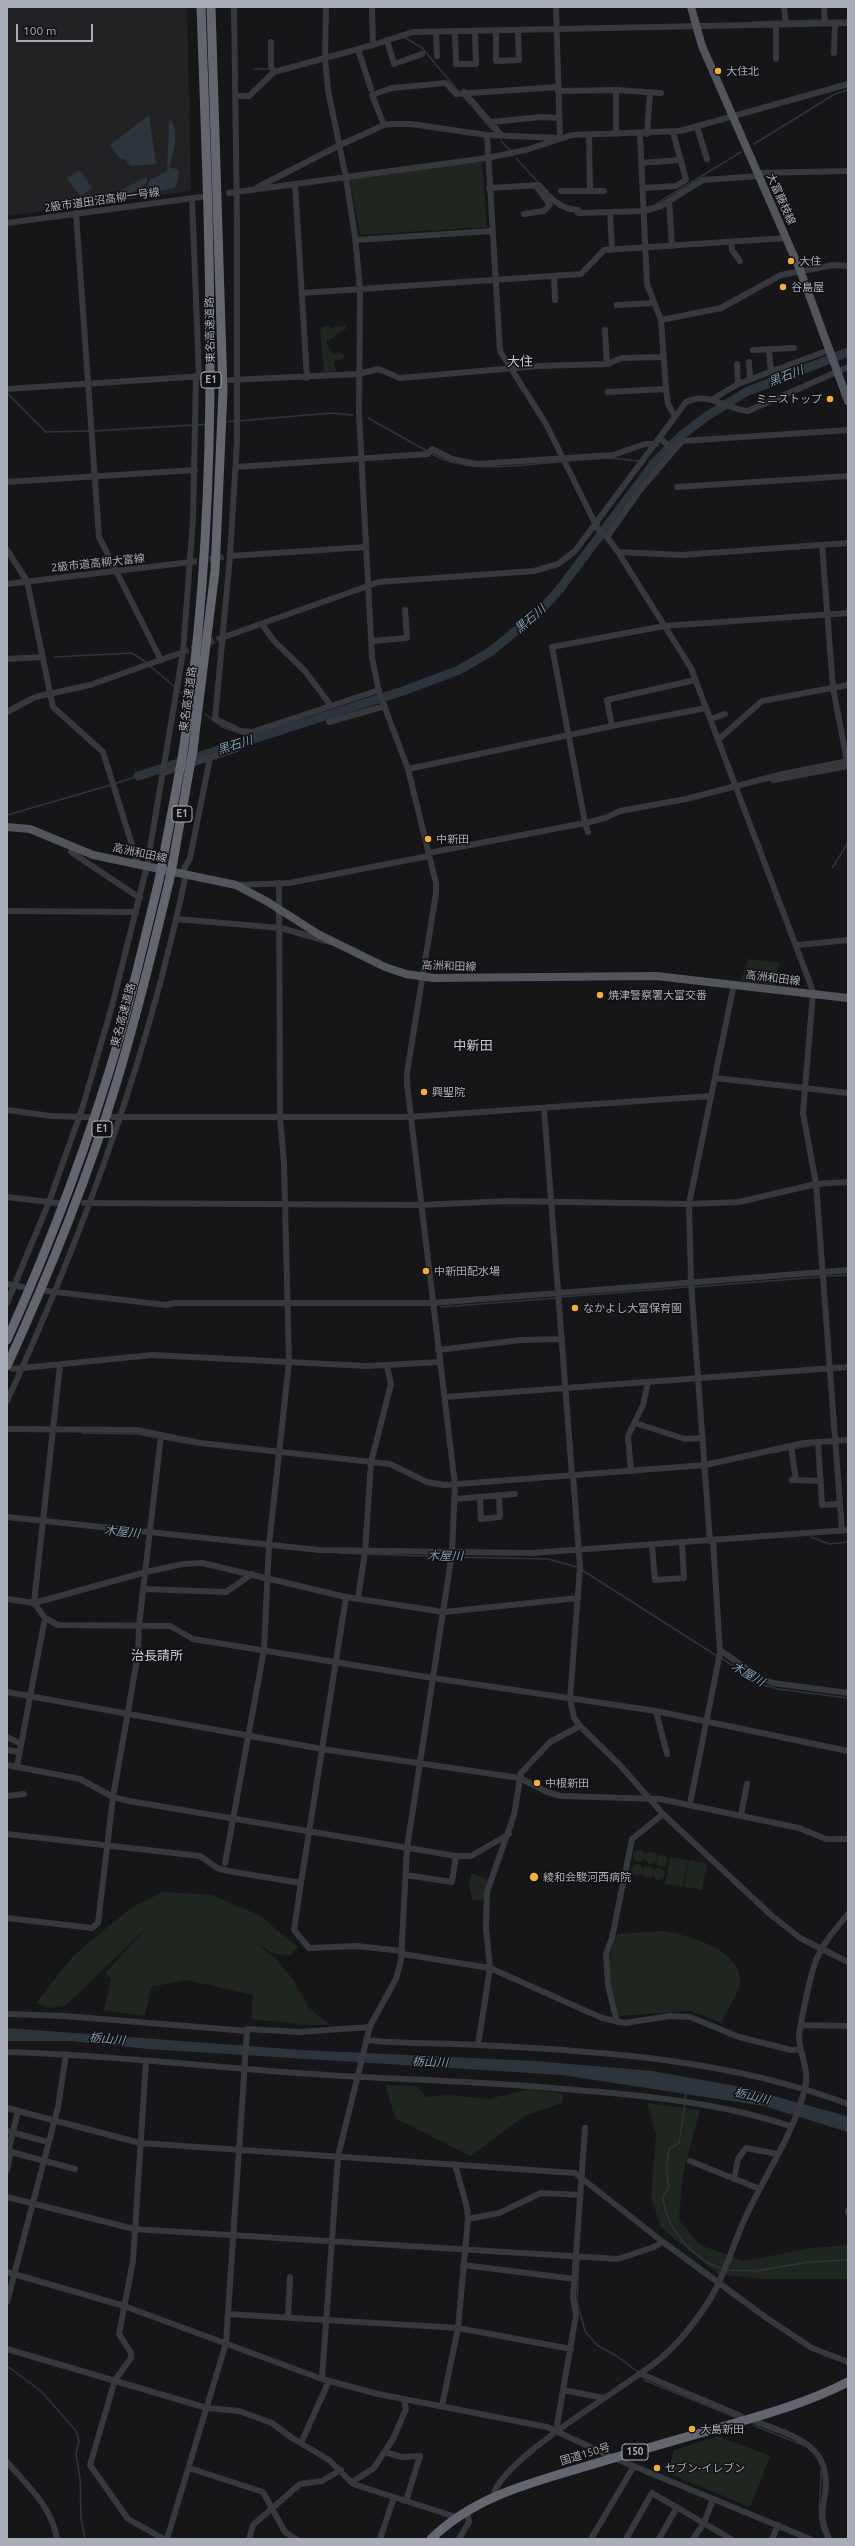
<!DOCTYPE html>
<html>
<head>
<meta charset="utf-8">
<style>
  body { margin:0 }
  #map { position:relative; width:855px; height:2546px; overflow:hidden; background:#161618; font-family:Ubuntu,sans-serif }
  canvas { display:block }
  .frame { position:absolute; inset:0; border:8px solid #a8adb8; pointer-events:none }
  .scale { position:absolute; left:16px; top:24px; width:77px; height:18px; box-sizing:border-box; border:2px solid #a8adb8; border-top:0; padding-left:5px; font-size:12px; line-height:14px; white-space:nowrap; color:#a8adb8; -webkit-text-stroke:3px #111113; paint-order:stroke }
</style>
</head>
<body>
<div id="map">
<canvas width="855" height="2546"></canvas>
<div class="frame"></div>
<div class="scale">100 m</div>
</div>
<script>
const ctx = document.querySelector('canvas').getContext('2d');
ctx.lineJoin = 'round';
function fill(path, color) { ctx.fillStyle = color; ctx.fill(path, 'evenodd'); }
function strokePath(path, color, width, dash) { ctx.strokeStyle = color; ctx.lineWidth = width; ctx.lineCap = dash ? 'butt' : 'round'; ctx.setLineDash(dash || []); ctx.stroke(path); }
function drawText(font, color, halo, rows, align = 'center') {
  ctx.font = font + ' Ubuntu,"Noto Sans JP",sans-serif'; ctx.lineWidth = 3; ctx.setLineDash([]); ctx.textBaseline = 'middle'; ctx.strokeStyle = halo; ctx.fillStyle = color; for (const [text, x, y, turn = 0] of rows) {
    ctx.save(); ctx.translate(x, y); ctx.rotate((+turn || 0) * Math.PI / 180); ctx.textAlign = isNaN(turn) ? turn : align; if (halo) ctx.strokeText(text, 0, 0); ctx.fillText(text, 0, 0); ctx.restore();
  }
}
fill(new Path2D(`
  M7 7H187L191 191 7 216Z`), '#222225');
fill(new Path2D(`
  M482 162 487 227 360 235 349 177Z
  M329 325 330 328 345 325 347 328 326 342 333 354 340 352 346 357 334 362 336 371 324 373 320 328Z
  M748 959 779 962 775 985 741 981Z
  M633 1856a6 6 0 1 1 12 0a6 6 0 1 1-12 0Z
  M645 1858a6 6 0 1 1 12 0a6 6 0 1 1-12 0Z
  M656 1861a6 6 0 1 1 12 0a6 6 0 1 1-12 0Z
  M670 1857 688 1860 683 1887 665 1884Z
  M689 1860 707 1863 702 1890 684 1887Z
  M631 1870a6 6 0 1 1 12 0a6 6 0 1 1-12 0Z
  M642 1872a6 6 0 1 1 12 0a6 6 0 1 1-12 0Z
  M653 1874a6 6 0 1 1 12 0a6 6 0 1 1-12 0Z
  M471 1873 489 1880 483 1900H472L469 1885Z
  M163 1892 212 1895 259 1915 298 1947 289 1956 272 1953 253 1941 276 1959 293 1979 308 2007 330 2025H306L251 2019 253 1995 186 1980 151 1987 145 2016 104 2010 111 1979 105 1973 150 1924 65 2006 49 2008 36 2003 73 1956 132 1907Z
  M663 1931C688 1935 740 1949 740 1981 741 1992 725 2010 722 2023L690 2011 619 2016 611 1986 609 1958 617 1934Z
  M385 2085 416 2086 427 2097 449 2095 488 2099 529 2089 563 2094 562 2103 525 2116 470 2156 395 2118Z
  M647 2103 700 2110 683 2174 679 2220 700 2245 744 2261 812 2248 848 2245V2279H760L718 2274 661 2228 651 2197 656 2134Z
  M718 2436 770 2456 750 2507 668 2473 674 2450Z`), '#1e261f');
fill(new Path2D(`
  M149 115 156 164 130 166 126 160 120 159 110 145Z
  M169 120C181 127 173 156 169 167L179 170 177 183 174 188 154 192 146 189 150 180 167 171Z
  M80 170 92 188 80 196 67 178Z
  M147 177V182C135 194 127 195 111 195Z
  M7 2028 302 2050 535 2061 652 2071 742 2087 839 2114 848 2117V2132L764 2106 562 2075 148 2049 71 2041H7Z`), '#2c353c');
strokePath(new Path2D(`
  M828 20H848
  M788 21 822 20
  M753 22 782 21
  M404 37 422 48 459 92
  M254 69H271
  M463 96 492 130
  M501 141 510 150
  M754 144 835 94 848 90
  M516 158 537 181
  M656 204 741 152
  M7 393 46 432 89 431
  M368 418 427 451
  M238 421 331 413 353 415
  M224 422 235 421
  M197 425 207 424
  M93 431 193 425
  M430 453C469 476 519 464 562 462
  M567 461 611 458 639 461
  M649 461 655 462
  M54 657 132 653 146 662
  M150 666 175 687
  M179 691 182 694
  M205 714 222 727 254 738
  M114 784 138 776
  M7 815 111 785
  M832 868 848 843
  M824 1276 848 1275
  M693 1287 820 1277
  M561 1297 689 1287
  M441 1307 557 1298
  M82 1433 137 1434 157 1438
  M164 1439 191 1444
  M794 1449 813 1445
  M774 1453 790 1449
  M428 1485 442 1487
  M811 1537 829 1544 848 1542
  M339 1553 363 1554
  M367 1554 449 1557
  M453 1557 548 1559 577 1567
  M582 1570 717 1656
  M721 1658 761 1684 778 1689 848 1698
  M685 2101 686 2092
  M685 2104 679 2143 669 2149C667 2159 666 2178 669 2187L663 2196C665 2227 693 2260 723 2269
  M579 2259 577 2302 585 2331 597 2345 615 2355 638 2372
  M726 2270 756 2271 809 2262 848 2260
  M7 2366 41 2391 76 2431 79 2441 76 2453 80 2479 81 2518 85 2539
  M644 2380 735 2417
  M753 2425 805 2446
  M821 2471C822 2493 815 2513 824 2534`), '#2c353c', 1.5);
strokePath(new Path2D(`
  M138 776 403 691 459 670 490 652 538 613 559 590 655 462 682 435 707 416 746 392 848 352`), '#2c353c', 9);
strokePath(new Path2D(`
  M191 562 230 556
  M183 652 224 637`), '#333438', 6, [6, 3]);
strokePath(new Path2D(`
  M234 7 237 220V441L230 556 215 719 241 731 252 732 379 690
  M784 7 786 24
  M824 7 825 23
  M496 31V61L519 60 518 30
  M436 33 437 56
  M455 33 456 64H476L475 32
  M387 40 394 64 422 54
  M271 42V67L274 72 373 45 372 7
  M373 45 413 32 848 23
  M358 49 371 89
  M834 53 835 23
  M776 59V24
  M616 90V134
  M558 91 616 90 661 93
  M464 92 502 136
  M235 96H249L274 72
  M491 122 541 117 559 118
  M384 125 372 95 392 88 446 83 456 94 558 87
  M697 127 707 159
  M640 134 647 284 661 320 666 389 668 404 674 415
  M647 134 650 92
  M487 135 500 351 546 424 594 521 597 523
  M589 135 590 191
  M641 163 681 160
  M758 173 848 171
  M295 184 307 378
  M258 187 338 146 384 125 393 124H411L487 135 560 138 556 7
  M489 188 539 185C550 198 560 209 578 210V213L644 211 661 206 703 180 759 176
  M643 188 676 186 686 180 673 132
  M561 191H604
  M229 193 487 158 526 150 572 135 680 131 848 84
  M192 198 199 376
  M669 201 672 246
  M610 212 612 250
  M76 213 99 537 161 660
  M524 214 544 211 550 205 536 186
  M7 223 201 197
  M356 240 492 231
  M731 242 732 250 740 261
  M554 276 555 300
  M302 293 581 274 604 250 786 238
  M617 305 654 303
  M661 320 721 308 781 275 834 265 848 266
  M605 330 607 364
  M753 350 794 348
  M769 350 771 372
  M749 362 750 379
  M737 364 738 384
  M230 380 358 374 378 369 400 378 538 366 607 364 622 358 663 357
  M7 389 205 376
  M608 392 666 389
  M713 399 738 384 829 350
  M660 438 672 449
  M236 467 428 454 432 449 452 459 477 464 613 455 645 444H656
  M7 482 195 470
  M677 487 848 476
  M595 526 606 536 618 552 691 668 814 994
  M607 537 641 489 682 441 848 430
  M822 545 833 688 847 761
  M7 550 27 581 53 707 103 752 138 864
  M618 552 682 555 848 543
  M230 556 366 547
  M7 584 191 562
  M262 624 274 641 305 671 331 706
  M224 637 379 582 534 571 558 564 575 551 686 402C708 391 725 409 748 411L848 367
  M371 641 407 638 405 610
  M7 659 42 657
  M695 680 607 700 612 726 706 708
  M7 712 35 697 90 685 183 652
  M711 719 725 714
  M329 722 385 706
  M719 739 762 701 848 685
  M408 769 612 726
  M164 773 237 749
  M773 780 848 766
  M588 832 585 823 552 647 664 626 848 613
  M72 848 71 852 140 898
  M428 853 585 823 605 818 620 811 686 799 783 774 848 761
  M182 873 190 858 210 758
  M236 885 289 883 429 856
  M7 911 136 912
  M176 919 281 928 330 942
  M798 945 848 940
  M813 993 803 1113 816 1184 842 1531
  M715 1078 848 1093
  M544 1108 572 1475
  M7 1110 51 1116 88 1117
  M113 1117H410L711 1096
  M7 1197 57 1203
  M84 1203 421 1205 508 1201 689 1204 739 1202 816 1184 848 1182
  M7 1284 23 1287
  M47 1291 166 1305 174 1303H433L848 1270
  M7 1303 49 1202 82 1109 112 1006 147 866 183 652 193 519 196 376
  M438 1350 521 1340 562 1339
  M60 1365 34 1603 45 1618 58 1625 170 1626 193 1639 433 1678 656 1711 848 1751
  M13 1369 152 1355 367 1366 440 1362
  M445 1397 848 1367
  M7 1401C85 1231 148 1057 186 874
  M635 1423 685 1439 703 1438
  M7 1429 136 1430 200 1443 390 1464 427 1482 445 1485 705 1465 804 1443 848 1440
  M818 1442 822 1505 840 1504
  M791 1446 796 1480
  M631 1471 628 1436 643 1405 648 1382
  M573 1475 580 1567 570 1699 574 1718 580 1726 619 1764 663 1814 771 1915 800 1938 848 1962
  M792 1480 821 1481
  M480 1497 481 1519 500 1517 499 1495
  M455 1499 515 1494
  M7 1517 319 1550 532 1553 848 1530
  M710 1541 691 1283 689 1204 734 984
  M652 1545 655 1580 684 1578 682 1543
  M144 1589 226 1592 252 1574
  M358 1598 365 1552 371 1462 391 1384 387 1366
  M7 1599 34 1603 146 1572 183 1564 202 1563 346 1597 444 1612 578 1598
  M720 1650 757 1676 773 1683 848 1693
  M7 1692 322 1749 520 1778 547 1792 561 1796 660 1799 799 1828 826 1839H848
  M656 1711 667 1754
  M7 1737 21 1744
  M7 1750 19 1752
  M7 1765 80 1779 113 1797 129 1801 456 1856H471L509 1834
  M17 1766 45 1618
  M7 1796 24 1794
  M690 1804 720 1653 713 1541
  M741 1815 747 1784
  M7 1834 200 1856 217 1868 228 1871 301 1883 294 1930 309 1948 356 1946 402 1951
  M225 1863 264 1650 269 1545 289 1362 284 1164 280 1117 279 883
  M406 1875 452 1882 456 1856
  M301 1883 346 1597
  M7 1918 92 1928 98 1923 113 1797 138 1654 139 1625 161 1436
  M402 1954 490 1968 602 2018 625 2023 670 2016 690 2017 739 2037 791 2050 800 2049
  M7 2014 65 2016 247 2031V2029L299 2032 370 2027
  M617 2022 608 1985 606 1954 612 1938 632 1839 663 1814
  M802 2025 848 2026
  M366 2040C403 2044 441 2043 478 2045 603 2051 731 2060 848 2104
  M478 2045 490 1968 486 1928 487 1892 514 1815 521 1773 550 1742 580 1726
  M7 2052C119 2055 231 2070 343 2076 417 2080 491 2082 564 2089 641 2095 717 2102 790 2126
  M146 2061 133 2261 119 2334 131 2353V2358L115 2380 90 2465 128 2519 164 2539
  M7 2108 140 2143 575 2173 663 2242 768 2319 812 2348 848 2362
  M7 2131 48 2142
  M7 2151 75 2169
  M8 2152 18 2111
  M690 2161 760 2189
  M7 2170 11 2152
  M734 2179 738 2159 746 2148 778 2154
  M7 2197 134 2229 618 2259 654 2247 663 2242
  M848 2212V2211
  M468 2219 499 2213 541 2193 580 2195
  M463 2265 575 2279
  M7 2272 124 2306 322 2379 378 2394 547 2427 614 2458 810 2539
  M7 2302 58 2107 66 2054
  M228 2314 458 2328 571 2349
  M288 2317 290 2277
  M7 2349 207 2408 239 2411 272 2423 292 2438 329 2460 353 2484 456 2517
  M641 2374 741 2416 744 2420
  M322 2379 338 2156 370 2026 396 1979 401 1960 407 1848 452 1553 455 1485 407 1084V1073L436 893V883L408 769 379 692 372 658 359 413 360 289 355 236 346 178 328 90 325 59 326 7
  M563 2390 604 2398
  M442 2406 458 2328 468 2219 467 2208 455 2164
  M750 2419C789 2436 833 2441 825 2495 821 2514 821 2520 829 2539
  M556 2431 576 2315 573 2298 585 2128
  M301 2443 329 2381
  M384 2452 402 2457 420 2456 406 2501
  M7 2462C28 2486 52 2507 57 2539
  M189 2468 263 2492 285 2532 296 2539
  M352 2482 374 2468 393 2439 406 2409 404 2399
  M493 2497C498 2460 628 2386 660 2359 679 2343 696 2321 709 2301 724 2277 731 2251 742 2225 762 2179 793 2137 805 2088 810 2070 800 2056 799 2038 799 2028 812 1968 817 1958 824 1942 837 1927 848 1914
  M167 2539 226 2343 247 2031
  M249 2539 253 2525 300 2484 322 2481 341 2470
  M380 2539 394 2497
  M459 2539 469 2522 467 2511
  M591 2539 634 2466
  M626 2539 652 2493 731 2539
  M659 2539 677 2507
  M693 2539 704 2523 713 2499
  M772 2539 778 2525`), '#37383d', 6);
strokePath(new Path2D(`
  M691 7 702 46 800 270 848 401
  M7 827 30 829 93 855 236 885 268 902 318 934 385 967 406 974 433 978 656 976 848 998`), '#53555c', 8);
strokePath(new Path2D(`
  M193 750 215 571 223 391 211 7
  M183 752C222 501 210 259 201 7
  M163 859 180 769
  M173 862 190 766
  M7 1340C51 1242 89 1141 119 1039 134 986 146 933 159 880
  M7 1366C49 1274 88 1178 117 1081 137 1015 153 949 169 882
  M431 2539C472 2499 523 2485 577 2469 626 2454 676 2440 725 2426 767 2414 809 2402 848 2382`), '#63666e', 9);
strokePath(new Path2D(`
  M190 766 193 750
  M180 769 183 752
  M159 880 163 859
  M169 882 173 862`), '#63666e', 9);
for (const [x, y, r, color] of [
  [718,71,4,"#f2b134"],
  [791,261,4,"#f2b134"],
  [783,287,4,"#f2b134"],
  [830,399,4,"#f2b134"],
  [428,839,4,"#f2b134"],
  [600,995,4,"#f2b134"],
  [424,1092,4,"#f2b134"],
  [426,1271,4,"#f2b134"],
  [575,1308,4,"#f2b134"],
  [537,1783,4,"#f2b134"],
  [534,1877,5,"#f2b134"],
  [692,2429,4,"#f2b134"],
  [657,2468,4,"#f2b134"]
]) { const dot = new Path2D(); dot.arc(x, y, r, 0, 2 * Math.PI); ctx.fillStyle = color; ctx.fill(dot); strokePath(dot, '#111113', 1.5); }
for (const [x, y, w] of [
  [211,380,20],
  [182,814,20],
  [102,1129,20],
  [635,2452,26]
]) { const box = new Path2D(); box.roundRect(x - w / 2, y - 8, w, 16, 3); ctx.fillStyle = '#111113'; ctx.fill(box); strokePath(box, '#a8adb8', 1); }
drawText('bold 10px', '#a8adb8', null, [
  ["E1",211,380],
  ["E1",182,814],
  ["E1",102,1129],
  ["150",635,2452]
]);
drawText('11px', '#a8adb8', '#111113', [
  ["大住北",726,71],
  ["大住",799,261],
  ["谷島屋",791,287],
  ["ミニストップ",822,399,"right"],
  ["中新田",436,839],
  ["焼津警察署大富交番",608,995],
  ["興聖院",432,1092],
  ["中新田配水場",434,1271],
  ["なかよし大富保育園",583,1308],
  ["中根新田",545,1783],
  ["綾和会駿河西病院",543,1877],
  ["大島新田",700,2429],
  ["セブン-イレブン",665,2468]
], 'left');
drawText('11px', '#a8adb8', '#111113', [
  ["大富藤枝線",781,199,66],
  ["2級市道田沼高柳一号線",102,200,-8],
  ["東名高速道路",210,330,-91],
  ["2級市道高柳大富線",98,563,-6],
  ["東名高速道路",188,699,-82],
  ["高洲和田線",140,853,12],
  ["高洲和田線",449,966,2],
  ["高洲和田線",773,978,7],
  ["東名高速道路",123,1015,-75],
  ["国道150号",585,2454,-17]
]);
drawText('italic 12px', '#7f9bb3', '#111113', [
  ["黒石川",786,376,-21],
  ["黒石川",530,619,-41],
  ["黒石川",235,745,-18],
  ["木屋川",122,1532,6],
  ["木屋川",445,1556,1],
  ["木屋川",748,1674,30],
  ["栃山川",107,2039,6],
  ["栃山川",430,2062,3],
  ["栃山川",752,2096,14]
]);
drawText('13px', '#c9ccd4', '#111113', [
  ["大住",520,362],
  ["中新田",473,1046],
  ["治長請所",157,1656]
]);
</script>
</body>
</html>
